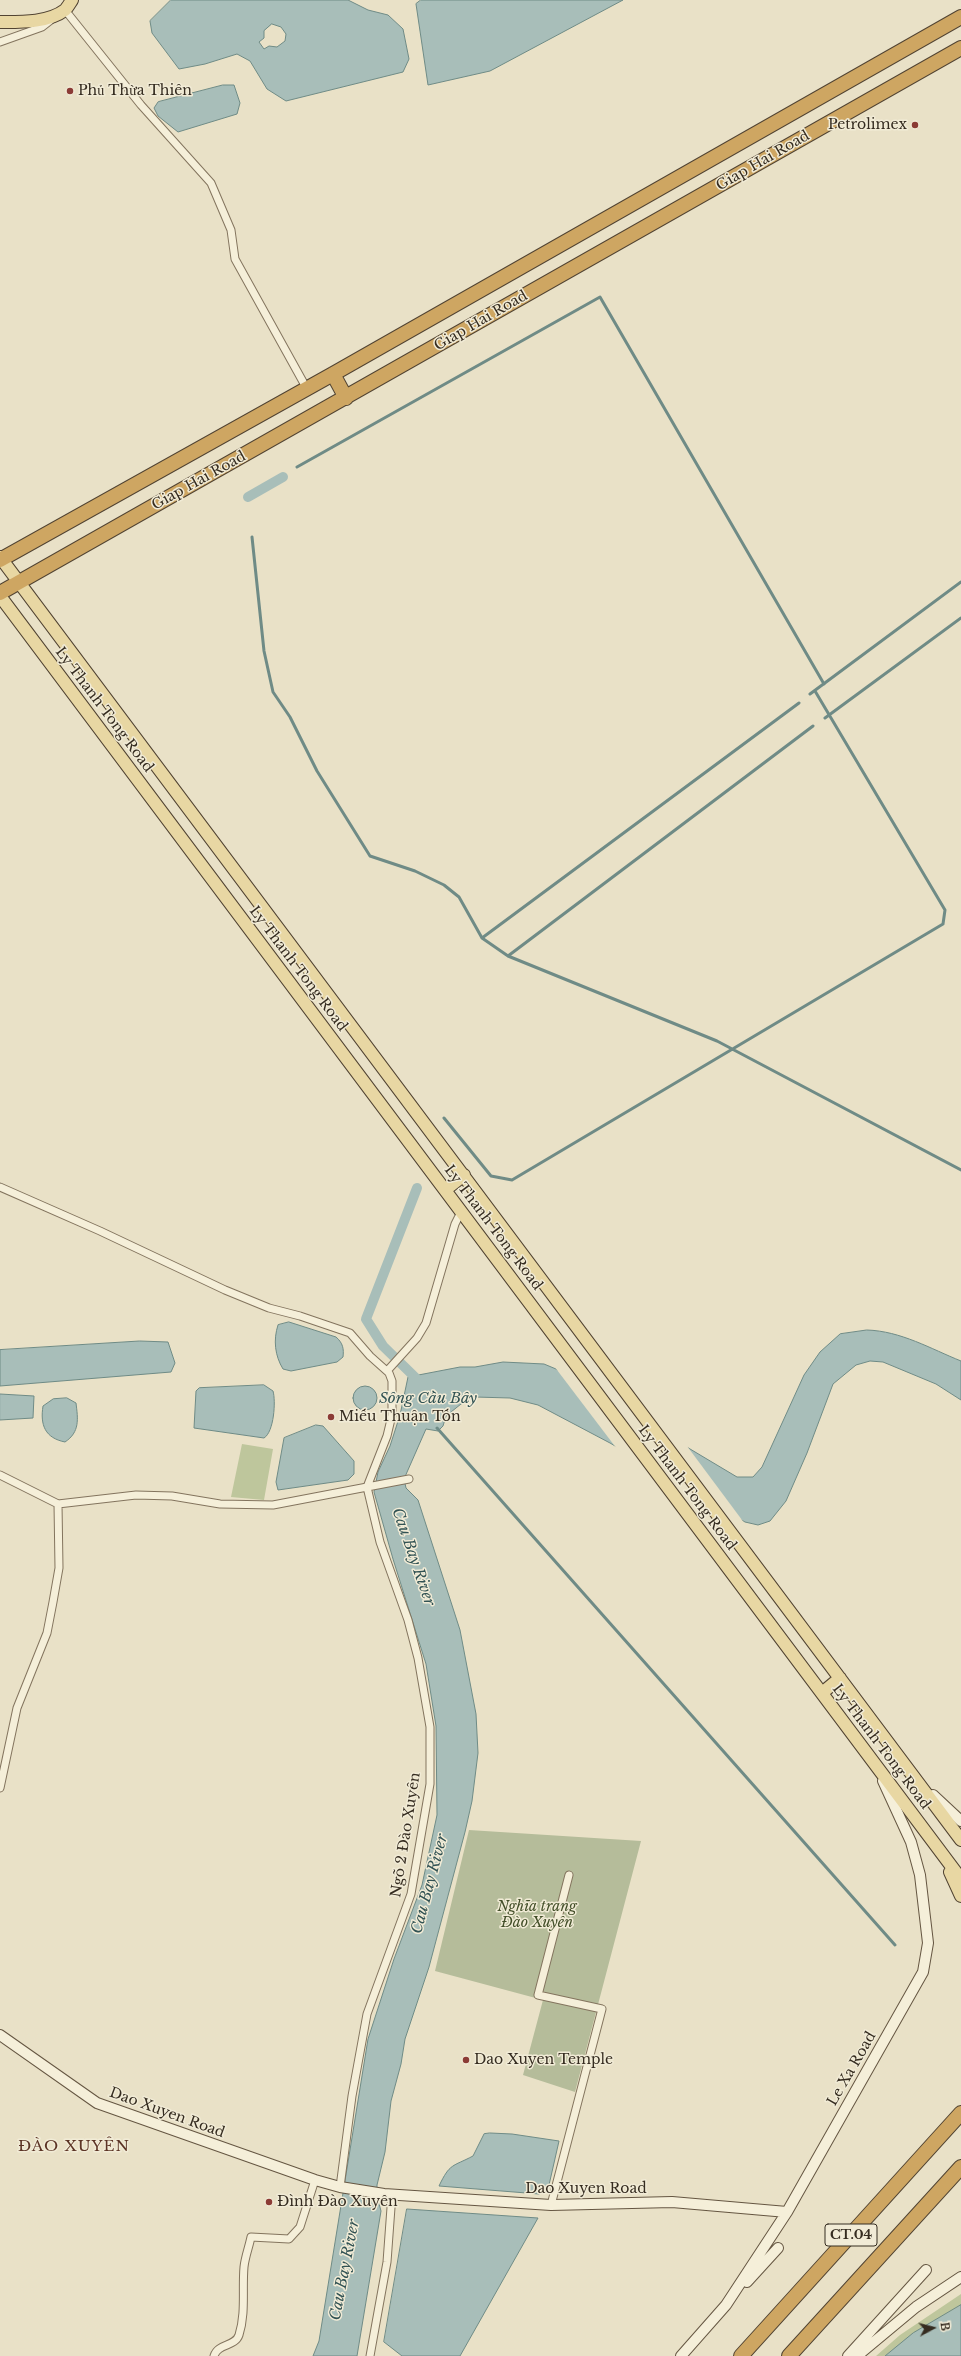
<!DOCTYPE html>
<html>
<head>
<meta charset="utf-8">
<style>
  body { margin:0 }
  #map { position:relative; width:961px; height:2356px; overflow:hidden; background:#e9e1c7; font-family:"Libre Baskerville",serif }
  canvas { display:block }
  .north { position:absolute; left:913px; top:2308px; width:40px; height:40px; -webkit-text-stroke:3px #f1ebd6; paint-order:stroke; rotate:83deg; font-size:11px; font-weight:700; line-height:16px; text-align:center; color:#352c20 }
  .north::after { content:''; display:block; margin:auto; width:14px; height:18px; background:#352c20; clip-path:polygon(50% 0,100% 100%,50% 72%,0 100%) }
</style>
</head>
<body>
<div id="map">
<canvas width="961" height="2356"></canvas>
<div class="north">B</div>
</div>
<script>
const ctx = document.querySelector('canvas').getContext('2d');
ctx.lineJoin = 'round';
function fill(path, color) { ctx.fillStyle = color; ctx.fill(path, 'evenodd'); }
function strokePath(path, color, width, dash) { ctx.strokeStyle = color; ctx.lineWidth = width; ctx.lineCap = dash ? 'butt' : 'round'; ctx.setLineDash(dash || []); ctx.stroke(path); }
function drawText(font, color, halo, rows, align = 'center') {
  ctx.font = font + ' "Libre Baskerville",serif'; ctx.lineWidth = 3; ctx.setLineDash([]); ctx.textBaseline = 'middle'; ctx.strokeStyle = halo; ctx.fillStyle = color; for (const [text, x, y, turn = 0] of rows) {
    ctx.save(); ctx.translate(x, y); ctx.rotate((+turn || 0) * Math.PI / 180); ctx.textAlign = isNaN(turn) ? turn : align; if (halo) ctx.strokeText(text, 0, 0); ctx.fillText(text, 0, 0); ctx.restore();
  }
}
fill(new Path2D(`
  M242 1444 273 1449 264 1500 231 1497Z
  M961 2294V2356H876L900 2335Z`), '#bec69c');
fill(new Path2D(`
  M469 1830 641 1841 575 2092 523 2075 543 2000 435 1971Z`), '#b5bc9a');
const water = new Path2D(`
  M171 0H348L368 10 388 15 403 29 409 59 403 72 286 101 267 89 250 61 237 54 205 64 179 69 152 33 150 21ZM272 24 281 27 286 34 285 41 277 47 269 46 264 49 259 42 264 38V31Z
  M421 0H623L490 71 428 85 416 4Z
  M223 85H234L240 103 237 114 178 132 158 116 154 108 158 102Z
  M289 1322 336 1337C343 1343 344 1349 343 1357L337 1362 291 1371 283 1369C275 1356 273 1340 278 1325Z
  M867 1330C901 1331 931 1349 961 1361V1400L936 1384 883 1362 870 1361 856 1365 833 1384 807 1453 786 1501 770 1521 758 1525 745 1522 610 1443 538 1405 510 1398 475 1397 461 1404 446 1416 443 1426 438 1431 426 1429 404 1479 406 1488 418 1500 460 1630 476 1714 478 1753 472 1801 465 1832 429 1967 405 2039 401 2064 391 2101 385 2152 377 2185V2196L381 2211 357 2356H313L319 2341 368 2039 394 1959 422 1885 437 1815 436 1726 426 1664 393 1559 374 1492 378 1472 390 1446 400 1415 408 1377 460 1367H475L503 1362 544 1364 556 1369 737 1477H753L762 1467 804 1375 820 1352 840 1334Z
  M140 1341 168 1342 175 1363 171 1372 0 1386V1350Z
  M264 1385 273 1391C276 1401 274 1432 264 1438L194 1428 196 1391 199 1388Z
  M353 1398a12 12 0 1 1 24 0a12 12 0 1 1-24 0Z
  M0 1394 34 1396 33 1418 0 1420Z
  M67 1398 76 1403C78 1419 80 1432 65 1442 45 1438 40 1425 43 1406L53 1399Z
  M316 1425 323 1426 354 1461V1474L348 1480 278 1490 276 1482 284 1438Z
  M490 2133 512 2134 559 2141 549 2185 545 2191 539 2194 439 2186C450 2163 452 2167 473 2156L484 2134Z
  M407 2209 538 2218 460 2356H402L384 2342Z
  M961 2305V2356H885L913 2333Z`);
fill(water, '#a8beb9');
strokePath(water, '#6f8b86', 1);
fill(new Path2D(`
  M554 1366 684 1442 745 1524 617 1449Z`), '#e9e1c7');
strokePath(new Path2D(`
  M297 467 600 297 824 684
  M252 537 264 651 273 692 290 717 317 771 370 856 415 871 444 885 459 897 482 938 508 956 717 1041 961 1170
  M810 694 961 582
  M825 718 961 618
  M482 938 799 703
  M508 956 813 726
  M444 1118 491 1176 512 1180 943 924 945 910 815 691
  M437 1428 895 1945`), '#6f8b86', 3);
strokePath(new Path2D(`
  M248 497 283 477
  M417 1188 366 1319 383 1346 423 1385`), '#a8beb9', 10);
const street = new Path2D(`
  M65 10 141 105 211 183 231 230 235 259 307 389
  M0 42 42 27 51 20
  M0 1187 100 1231 225 1290 269 1308 300 1316 350 1333 370 1356 389 1373 392 1381V1415L387 1436 367 1487
  M387 1371 417 1338 426 1323 455 1224 461 1212
  M0 1475 58 1504 136 1495 172 1496 220 1504 273 1505 409 1479
  M0 1788 17 1708 47 1633 53 1602 59 1568 58 1504
  M340 2187 352 2096 367 2014 411 1894 430 1784V1727L418 1658 408 1620 380 1542 367 1487
  M551 2205 602 2009 538 1995 569 1875
  M214 2356C218 2343 235 2347 239 2335 246 2313 242 2290 244 2267 245 2257 249 2247 251 2237L289 2239 300 2227 315 2180
  M370 2356 387 2262 392 2194`);
const secondary = new Path2D(`
  M933 1795 961 1821
  M0 2035 97 2103 315 2180 340 2187 384 2194 551 2205 672 2202 787 2212
  M747 2282 778 2248
  M681 2356 726 2305 787 2212 923 1972 928 1943 920 1875 911 1842 883 1781
  M848 2356 926 2270
  M857 2356 916 2307 961 2277`);
const primary = new Path2D(`
  M0 22C20 22 48 23 65 10 67 8 70 3 72 0
  M0 557 961 1840
  M0 596 961 1879
  M445 1190 464 1175
  M822 1693 840 1678
  M950 1872 961 1896`);
const highway = new Path2D(`
  M333 374 346 398
  M0 560 333 374 961 17
  M0 593 961 48
  M741 2356 961 2113
  M789 2356 961 2167`);
strokePath(street, '#83745e', 9);
strokePath(secondary, '#655642', 12);
strokePath(primary, '#514332', 14);
strokePath(highway, '#514332', 16);
strokePath(street, '#f5efd9', 7);
strokePath(secondary, '#f5efd9', 10);
strokePath(primary, '#e8d7a3', 12);
strokePath(highway, '#cea662', 14);
for (const [x, y, r, color] of [
  [70,91,4,"#8b3b35"],
  [915,125,4,"#8b3b35"],
  [331,1417,4,"#8b3b35"],
  [466,2060,4,"#8b3b35"],
  [269,2202,4,"#8b3b35"]
]) { const dot = new Path2D(); dot.arc(x, y, r, 0, 2 * Math.PI); ctx.fillStyle = color; ctx.fill(dot); strokePath(dot, '#f1ebd6', 1.5); }
for (const [x, y, w] of [
  [851,2235,52]
]) { const box = new Path2D(); box.roundRect(x - w / 2, y - 11, w, 22, 3); ctx.fillStyle = '#f1ebd6'; ctx.fill(box); strokePath(box, '#352c20', 1); }
drawText('bold 13px', '#352c20', null, [
  ["CT.04",851,2235]
]);
drawText('14px', '#352c20', '#f1ebd6', [
  ["Phủ Thừa Thiên",78,91],
  ["Petrolimex",907,125,"right"],
  ["Miếu Thuận Tốn",339,1417],
  ["Dao Xuyen Temple",474,2060],
  ["Đình Đào Xuyên",277,2202]
], 'left');
drawText('14px', '#352c20', '#f1ebd6', [
  ["Giap Hai Road",763,161,-30],
  ["Giap Hai Road",481,321,-30],
  ["Giap Hai Road",199,481,-29],
  ["Ly Thanh Tong Road",104,710,53],
  ["Ly Thanh Tong Road",298,969,53],
  ["Ly Thanh Tong Road",493,1228,53],
  ["Ly Thanh Tong Road",687,1488,53],
  ["Ly Thanh Tong Road",881,1747,53],
  ["Ngõ 2 Đào Xuyên",406,1835,-81],
  ["Le Xa Road",852,2069,-60],
  ["Dao Xuyen Road",167,2113,20],
  ["Dao Xuyen Road",586,2189]
]);
drawText('italic 14px', '#434f29', '#f1ebd6', [
  ["Nghĩa trang",537,1907],
  ["Đào Xuyên",537,1923]
]);
drawText('italic 15px', '#315253', '#f1ebd6', [
  ["Sông Cầu Bây",428,1399],
  ["Cau Bay River",413,1557,71],
  ["Cau Bay River",430,1884,-75],
  ["Cau Bay River",345,2270,-79]
]);
ctx.letterSpacing = '1px';
drawText('15px', '#5c3425', '#f1ebd6', [
  ["ĐÀO XUYÊN",74,2147]
]);
ctx.letterSpacing = '0px';
</script>
</body>
</html>
